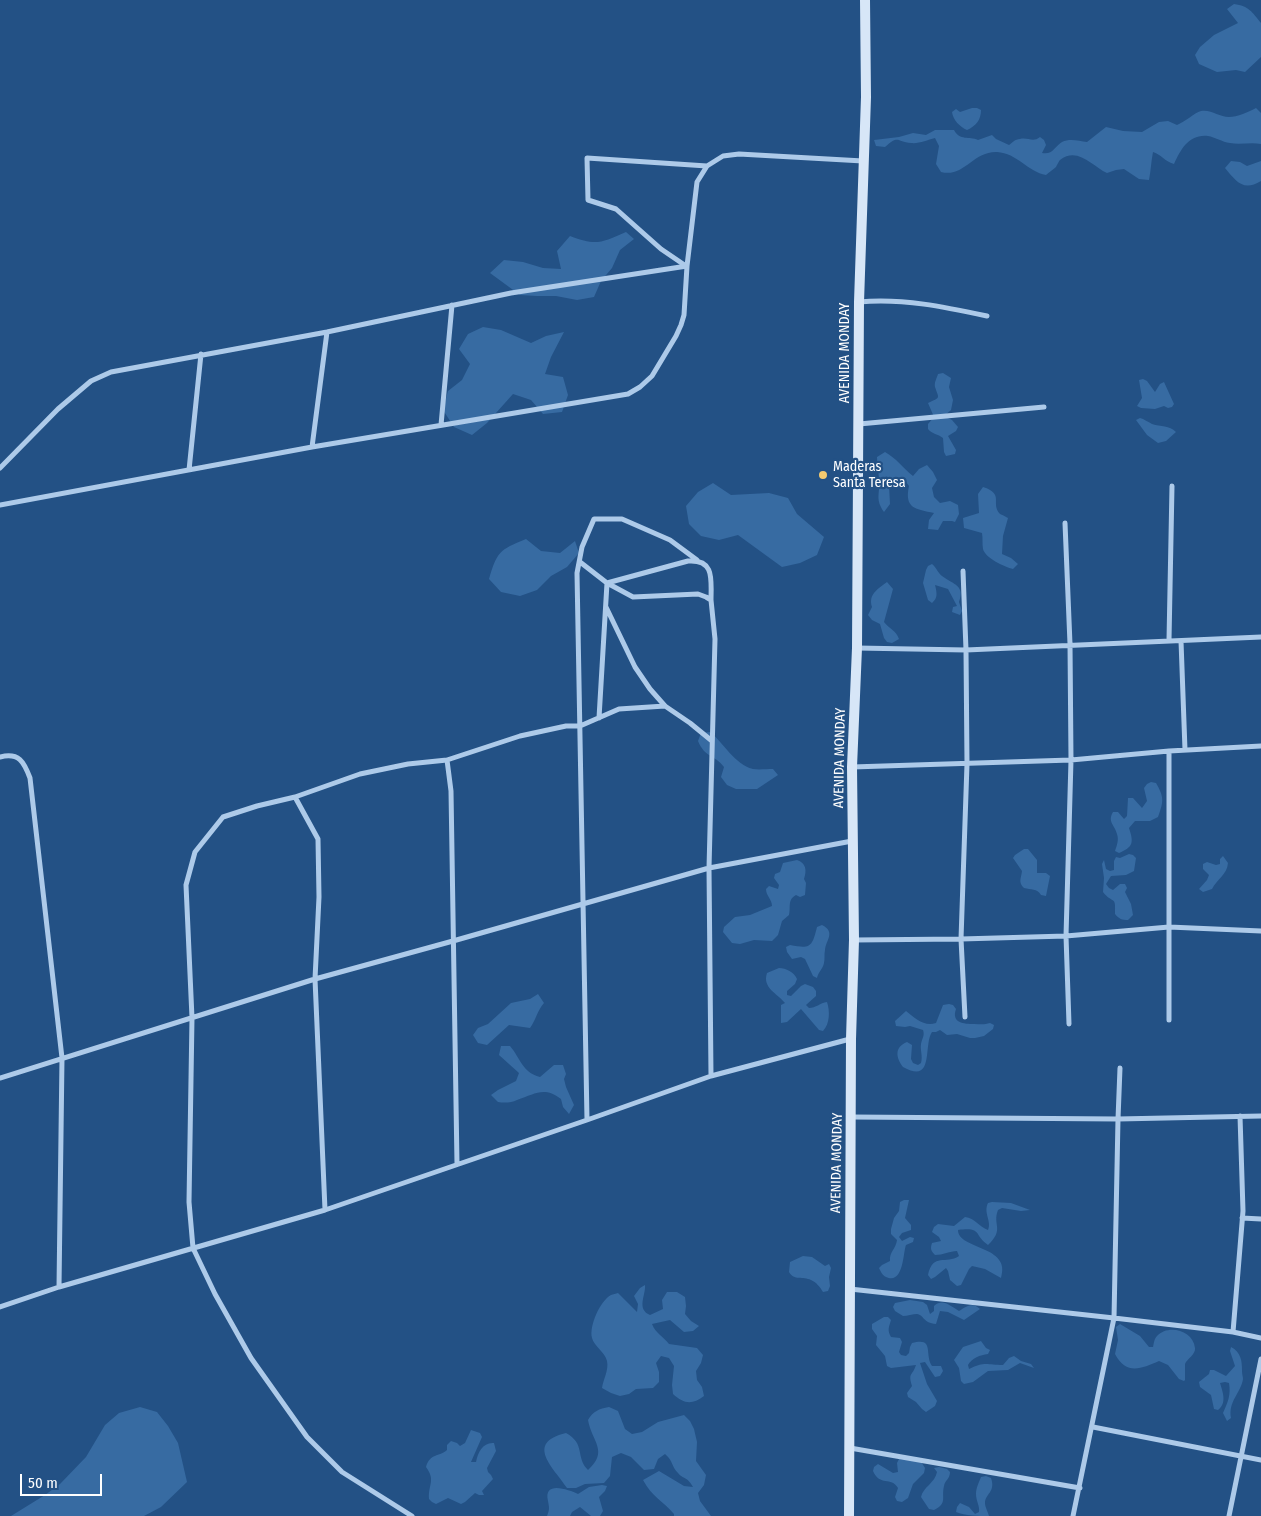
<!DOCTYPE html>
<html>
<head>
<meta charset="utf-8">
<style>
  body { margin:0 }
  #map { position:relative; width:1261px; height:1516px; overflow:hidden; background:#235185; font-family:"Fira Sans Condensed",sans-serif }
  canvas { display:block }
  .scale { position:absolute; left:20px; top:1474px; width:82px; height:22px; box-sizing:border-box; border:2px solid #fff; border-top:0; padding-left:6px; font-size:15px; line-height:18px; white-space:nowrap; color:#fff; -webkit-text-stroke:4px #235185; paint-order:stroke }
</style>
</head>
<body>
<div id="map">
<canvas width="1261" height="1516"></canvas>
<div class="scale">50 m</div>
</div>
<script>
const ctx = document.querySelector('canvas').getContext('2d');
ctx.lineJoin = 'round';
function fill(path, color) { ctx.fillStyle = color; ctx.fill(path, 'evenodd'); }
function strokePath(path, color, width, dash) { ctx.strokeStyle = color; ctx.lineWidth = width; ctx.lineCap = dash ? 'butt' : 'round'; ctx.setLineDash(dash || []); ctx.stroke(path); }
function drawText(font, color, halo, rows, align = 'center') {
  ctx.font = font + ' "Fira Sans Condensed",sans-serif'; ctx.lineWidth = 4.5; ctx.setLineDash([]); ctx.textBaseline = 'middle'; ctx.strokeStyle = halo; ctx.fillStyle = color; for (const [text, x, y, turn = 0] of rows) {
    ctx.save(); ctx.translate(x, y); ctx.rotate((+turn || 0) * Math.PI / 180); ctx.textAlign = isNaN(turn) ? turn : align; if (halo) ctx.strokeText(text, 0, 0); ctx.fillText(text, 0, 0); ctx.restore();
  }
}
fill(new Path2D(`
  M1234 4C1249 6 1252 12 1261 23V57L1245 72 1236 70 1217 72 1199 64 1195 55 1200 47 1214 35 1238 23 1227 9Z
  M972 108H977L981 110C981 120 976 126 967 130 960 127 953 120 952 112L956 109 960 112Z
  M1256 108 1261 113V144C1251 142 1240 145 1230 143 1222 142 1215 137 1208 136 1189 134 1181 149 1174 164 1164 161 1162 155 1153 152 1151 162 1151 170 1149 180L1139 179 1124 169 1116 170 1107 173C1093 167 1078 146 1060 160 1059 161 1057 165 1056 167 1053 170 1049 172 1046 175 1028 172 1017 153 997 152 973 151 964 178 941 172L936 164 939 146 935 138C927 140 919 144 911 143 897 142 899 134 885 147L876 146 874 140 899 137 913 133 926 135 935 130H954C960 141 969 136 978 140L992 135 996 139 1009 145C1012 143 1015 139 1020 139 1028 137 1033 143 1040 137L1044 140 1046 145 1042 153C1053 155 1054 147 1062 142 1070 138 1079 141 1087 142L1106 127 1123 131 1142 132 1159 122 1168 121 1177 125C1185 122 1194 113 1201 111 1211 109 1219 117 1229 117 1237 117 1249 112 1256 108Z
  M1231 161 1240 162 1247 166 1261 161V181C1243 192 1236 181 1225 168Z
  M626 232 634 239 620 250 612 268 601 281 594 297 577 300 556 296H537L520 295 490 273 504 260 523 262 543 268 561 269 557 251 570 236C596 246 601 243 626 232Z
  M483 327 501 330 531 343 546 336 564 332 551 357 545 374 563 377 568 395 562 412 543 414 531 400 513 394 487 423 472 435 454 427 443 410 448 391 462 380 470 364 459 349 468 334Z
  M943 373 951 378 949 387 953 400 951 410 944 416 952 420 958 427 956 431 948 436 956 450 955 454 946 456 944 452 943 438C938 434 932 434 928 429V424L934 417 928 403C941 397 939 399 935 387 934 382 937 378 938 374Z
  M1143 379 1147 381 1155 392 1160 384 1164 382 1174 404 1172 407 1168 408 1164 406 1155 409 1141 408 1137 406 1142 398 1139 380Z
  M1140 418C1144 419 1148 422 1152 424 1161 427 1169 425 1176 432L1166 441 1158 443 1147 435 1136 420Z
  M885 452C896 458 903 468 913 476L919 469 927 465 933 472 937 480 932 488 934 497 940 503 950 501 958 505 959 514 955 522 952 521H943L938 530 928 529 929 520 934 513C916 509 904 509 909 486L904 479 895 477 889 485 890 504 884 512C875 499 880 495 879 481 879 473 877 465 877 457Z
  M713 483 731 495 769 493 788 498 797 514 824 537 817 555 800 563 782 567 738 535 719 540 701 536 689 524 686 506 698 492Z
  M983 487C1005 494 990 503 1000 514 1001 514 1008 518 1008 518L1003 536 1002 554 1011 558 1018 564 1013 569C1005 567 985 558 983 549 982 544 983 538 982 533L964 528 963 518 979 513 978 494Z
  M526 539 541 551 560 553 575 541 579 553 567 567 551 576 537 590 520 596 501 592 489 579C497 552 499 550 526 539Z
  M932 564C936 567 938 573 942 576 954 585 965 585 959 602L962 611 960 615 952 612 953 607 957 606 948 589 935 585C937 593 938 598 932 603L928 600 923 583 926 570 928 566Z
  M887 582 893 589 884 622C889 629 896 630 899 639L892 643 887 642 884 638 880 624 872 620 868 615 872 607C868 594 878 589 887 582Z
  M710 732C725 744 734 764 753 769 758 770 767 769 773 769L778 775 757 789H736L727 785 721 777 724 767C714 754 705 758 698 741L701 733Z
  M1151 782 1156 783C1164 797 1164 801 1158 817L1150 821H1135L1129 828C1134 843 1133 847 1119 853L1115 851C1117 845 1119 840 1117 834 1115 825 1107 822 1113 812H1118L1124 819 1127 816 1128 798H1133L1142 808 1147 801 1144 788 1147 784Z
  M1024 849H1028L1037 860V873H1046L1050 876 1046 896 1041 895C1037 888 1031 890 1024 888 1018 882 1021 879 1022 871L1013 858 1015 855Z
  M1129 854 1133 855 1136 858 1134 871 1126 875 1111 876 1106 884 1109 888 1113 890 1120 884H1125L1127 888 1125 892 1131 904 1133 915 1128 920C1122 920 1119 919 1115 914 1116 894 1113 905 1103 892L1104 878 1102 864 1104 860 1106 869 1110 871 1114 870V861L1116 857 1120 858Z
  M1223 856 1228 863C1227 875 1217 879 1212 889L1203 892 1199 889 1207 880 1209 875 1203 869V864L1207 862 1216 865 1220 864V859Z
  M797 860C806 863 807 870 804 879L806 883 805 895 800 897 796 895C787 900 791 907 789 915L782 921 778 935 772 941 754 940 740 944 732 943 723 932 724 927 735 917 750 915 772 906C772 899 766 896 766 889L769 886 778 889 779 885 774 878 775 874 780 872 783 863Z
  M822 925C836 932 826 940 825 950 824 954 825 959 824 963 823 969 818 972 817 978L813 976 805 959 801 957 792 959 787 952 786 947 790 945C811 949 812 947 817 927Z
  M779 968C786 968 794 972 797 979L795 984 787 991V995L791 996 801 986 805 984 813 987 816 991V996L806 1005 809 1008C816 1008 820 1003 827 1002 830 1011 830 1024 823 1031L819 1030 801 1009 787 1022 781 1023V1005L785 1003C777 993 762 988 767 973Z
  M538 994 544 1003C537 1011 536 1020 530 1028L509 1025 487 1045 478 1043 473 1035 478 1028 488 1024 511 1003 530 999Z
  M949 1004 953 1005 956 1009C951 1023 964 1024 974 1024 980 1024 984 1025 990 1023L994 1025 993 1029 984 1036 975 1038H970L957 1034 947 1035 940 1030 936 1032H932C923 1045 935 1085 903 1067 896 1058 894 1047 907 1042L912 1045 911 1059 913 1063 918 1065 921 1063C923 1056 920 1050 921 1044 922 1038 925 1036 923 1030L910 1026 905 1027 896 1026 895 1021 906 1011C915 1018 924 1027 936 1023L943 1005Z
  M501 1046H510C521 1059 522 1072 540 1077L554 1065H563L566 1074 564 1079 566 1087 574 1105 569 1114 563 1107 561 1099C544 1086 535 1094 517 1100 511 1103 504 1103 498 1102L491 1095 498 1090 516 1081 519 1073 499 1055Z
  M904 1200H909L905 1218 911 1225V1230L902 1233 899 1237 902 1241 910 1237 914 1238 913 1242 906 1245C903 1252 904 1285 886 1277 882 1275 881 1272 879 1268L882 1265 890 1261C889 1252 896 1249 897 1240L891 1234V1229L894 1218 899 1211 900 1202Z
  M992 1202 1011 1203 1030 1210 1021 1211 1002 1208 998 1210C992 1225 1005 1229 988 1245 973 1235 983 1227 958 1230 958 1250 1012 1245 1001 1278L985 1269 972 1266 969 1269 961 1285 957 1286 950 1280 948 1271 946 1268 935 1277 931 1279 928 1275C933 1252 946 1265 959 1256L957 1251C950 1251 943 1255 935 1255 931 1251 930 1249 932 1243L941 1241 939 1237 932 1232 934 1227 938 1224 954 1226 965 1217C975 1218 979 1227 988 1230 992 1221 983 1213 988 1203Z
  M803 1256 812 1257 825 1266 829 1264 831 1268 829 1277 830 1286 828 1291 823 1292C820 1287 816 1282 811 1280 803 1276 794 1281 789 1272L790 1262Z
  M645 1285C646 1295 636 1309 650 1315L663 1309 662 1300 667 1292H677L685 1297 686 1306 685 1314 691 1321 699 1326 693 1331 684 1332 670 1320 652 1324C656 1334 663 1336 669 1344L697 1348 703 1355 701 1363 696 1371 697 1380 702 1387 704 1396C692 1405 684 1404 673 1394L672 1385 674 1366 669 1358 661 1356 656 1363 659 1372V1382L653 1388 636 1389 629 1394 620 1396 611 1393 602 1388C603 1380 609 1370 607 1361 605 1352 594 1346 592 1338 589 1326 600 1301 611 1295 613 1294 616 1294 618 1293L637 1312 638 1304 634 1296 640 1288Z
  M910 1300 923 1302 927 1305 930 1314 934 1311V1306C943 1298 950 1306 959 1311 967 1306 972 1302 980 1309L964 1320 948 1312 940 1311 936 1324C923 1323 924 1315 917 1314 913 1314 907 1316 903 1316L895 1311 893 1307 895 1303Z
  M884 1317H888L891 1320C889 1327 887 1330 891 1337L900 1338 902 1342 899 1352 901 1355 906 1356 909 1353 910 1347 912 1343C935 1337 924 1354 932 1366H941L943 1371 940 1376 935 1377 925 1362 920 1363 927 1384 937 1401 935 1406 926 1412 922 1409 916 1402 908 1397 907 1393 912 1386C908 1372 912 1377 916 1365L891 1368 887 1366 885 1356 876 1345 877 1336 872 1329V1324Z
  M1120 1324 1140 1336 1149 1347H1153C1154 1343 1154 1339 1157 1336 1168 1324 1193 1330 1195 1348 1196 1354 1187 1359 1185 1364V1380L1184 1381 1179 1379 1168 1365 1159 1361C1141 1369 1126 1375 1115 1354L1118 1340 1116 1327Z
  M981 1341 986 1348 990 1350 988 1354C980 1355 972 1358 968 1365L969 1369C985 1361 987 1365 1003 1365L1009 1358 1014 1356 1021 1361 1031 1364 1034 1368 1020 1363 1008 1370 988 1371 973 1382 964 1384 961 1381 959 1368 954 1360 963 1347Z
  M1231 1347C1241 1352 1242 1361 1242 1371 1242 1374 1243 1377 1243 1379 1241 1393 1228 1401 1231 1418L1227 1421 1223 1413C1228 1402 1231 1395 1229 1383L1225 1382 1220 1383C1223 1393 1227 1403 1218 1410L1214 1409 1211 1395 1200 1387 1199 1382 1209 1374 1210 1370H1214L1226 1376 1235 1366 1230 1351Z
  M140 1407 157 1412 168 1426 178 1443 187 1482 161 1507 144 1516H11L45 1495 60 1484 86 1457 105 1425 119 1413Z
  M609 1407 618 1411 625 1429 632 1434 642 1432 658 1422 684 1415 690 1421 694 1429 697 1442 696 1461 706 1475 704 1485 698 1493 700 1501 711 1516H674V1514C663 1501 652 1497 643 1480L659 1471 684 1486 693 1487C687 1476 684 1480 678 1473 671 1466 674 1462 665 1454L658 1459 654 1469 644 1470 631 1457 621 1453 612 1457 610 1476 604 1483 585 1484 576 1488H567C554 1468 524 1443 566 1433 586 1444 575 1457 588 1470 609 1451 592 1442 588 1420 593 1411 599 1409 609 1407Z
  M471 1430 480 1433 482 1437 471 1462H476C478 1452 483 1442 494 1443L496 1451 487 1468 488 1472 491 1475 493 1479 482 1491 484 1495H479L475 1493 465 1502 461 1504 448 1498 436 1504 432 1502 429 1499C428 1484 436 1481 426 1467 430 1453 439 1457 447 1450V1445L451 1441 457 1443 460 1446 465 1443Z
  M899 1459 920 1460 925 1468 924 1473 913 1484 908 1498 902 1502 897 1501 895 1497 898 1488C891 1476 880 1487 873 1471L874 1467 878 1464 893 1473 898 1472 897 1463Z
  M939 1467 947 1469 950 1472C950 1479 945 1480 944 1486 941 1498 948 1503 934 1510L929 1509 921 1497C923 1487 935 1483 937 1472L934 1468Z
  M986 1476 991 1478C996 1492 985 1494 985 1503 985 1507 988 1512 989 1516 979 1516 965 1516 956 1512L957 1507 960 1503 969 1507 975 1514 979 1512C980 1506 976 1501 976 1494 976 1488 979 1482 981 1477Z
  M602 1485 607 1486 605 1491 599 1497 603 1511 600 1516H591L580 1507 572 1512 570 1516H547C550 1509 549 1507 548 1501 543 1480 569 1490 578 1494L589 1487Z`), '#376ba2');
strokePath(new Path2D(`
  M686 266 661 249 616 209 588 200 587 158 707 166
  M859 302C903 298 945 307 987 316
  M859 424 1044 407
  M441 425 452 305
  M312 447 327 332
  M0 468 58 409 91 381 111 372 327 332 511 293 687 266
  M189 470 201 354
  M0 505 312 447 628 394 640 387 652 376 676 336 681 325 684 315 687 266 697 182 707 166 723 156 739 154 863 161
  M1065 523 1070 644 1071 760 1066 936 1069 1024
  M580 562 607 583 633 597 698 594 706 597 711 600 715 639 709 868 711 1076
  M963 571 966 650 967 764 961 939 965 1017
  M606 607 635 667 650 689 665 706 690 723 712 741
  M1169 640 1172 486
  M1181 641 1185 750
  M857 648 966 650 1261 637
  M599 718 607 583 688 561C715 559 711 580 711 600
  M0 757C19 752 24 762 30 778L62 1058 59 1287
  M447 760 451 791 457 1164
  M852 767 1071 760 1169 751 1261 746
  M295 797 318 839 319 897 315 979 325 1210
  M854 940 961 939 1066 936 1169 927 1261 931
  M1169 1020V751
  M0 1078 315 979 453 941 709 868 852 841
  M852 1117 1118 1119 1261 1116
  M587 1120 577 573 582 547 594 519H622L670 540 697 560
  M1242 1218 1261 1219
  M850 1289 1114 1318 1233 1332 1261 1338
  M0 1307 59 1287 325 1210 587 1120 711 1076 850 1039
  M1233 1332 1243 1211 1240 1116
  M1093 1427 1261 1460
  M850 1448 1080 1488
  M412 1516 342 1472 307 1437 251 1358 215 1294 193 1248 189 1202 192 1018 186 885 195 852 223 817 257 806 295 797 360 774 408 764 447 760 520 736 566 726H580L619 709 665 706
  M1073 1516 1114 1318 1118 1119 1120 1068
  M1229 1516 1261 1359`), '#adcae9', 5);
strokePath(new Path2D(`
  M849 1516 851 1039 854 940 852 767 857 648 859 302 866 97 865 0`), '#d7e6f7', 10);
for (const [x, y, r, color] of [
  [823,475,5,"#f4ca70"]
]) { const dot = new Path2D(); dot.arc(x, y, r, 0, 2 * Math.PI); ctx.fillStyle = color; ctx.fill(dot); strokePath(dot, '#235185', 2); }
drawText('14px', '#fff', '#235185', [
  ["AVENIDA MONDAY",845,353,-90],
  ["AVENIDA MONDAY",840,758,-89],
  ["AVENIDA MONDAY",837,1163,-89]
]);
drawText('14px', '#fff', '#235185', [
  ["Maderas",833,467],
  ["Santa Teresa",833,483]
], 'left');
</script>
</body>
</html>
